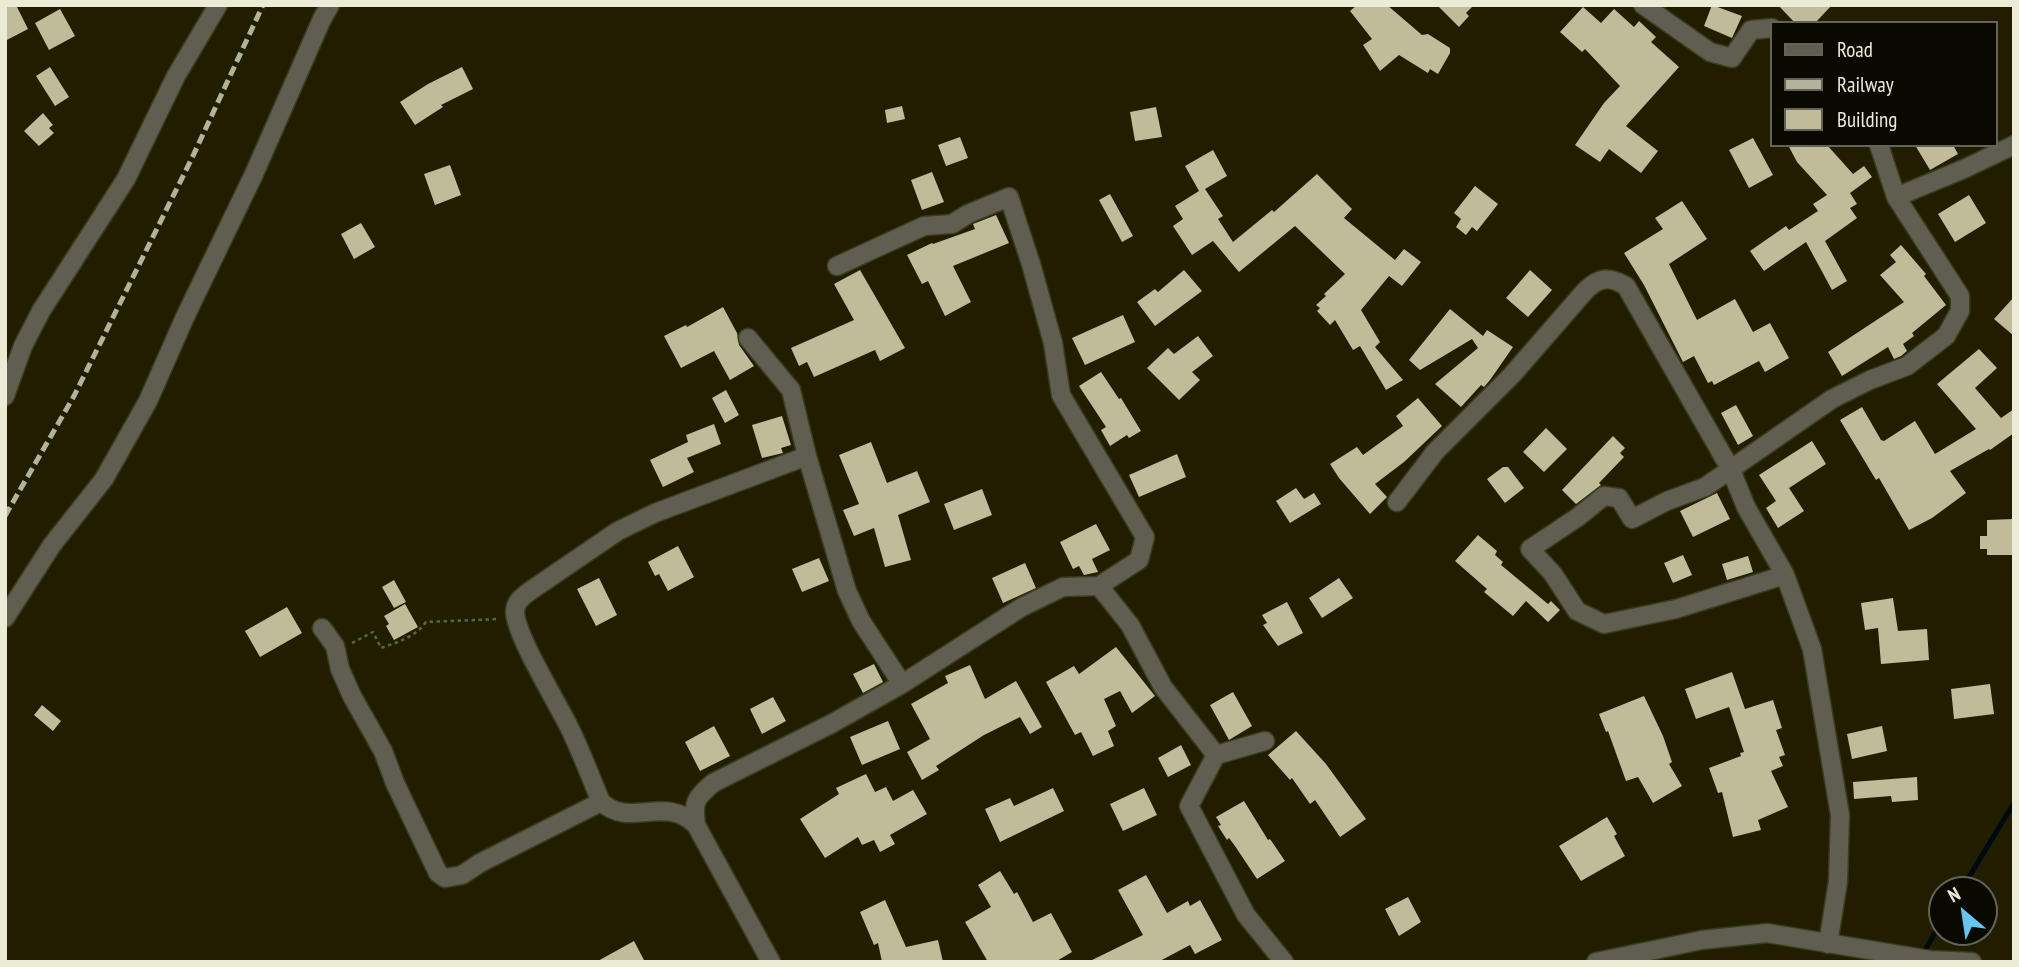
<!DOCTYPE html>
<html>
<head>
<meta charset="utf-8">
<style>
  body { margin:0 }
  #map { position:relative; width:2019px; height:967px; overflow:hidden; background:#211e00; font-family:"PT Sans Narrow",sans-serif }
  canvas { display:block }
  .frame { position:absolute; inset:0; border:7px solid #ecebd8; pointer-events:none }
  .legend { position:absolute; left:1770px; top:21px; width:228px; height:126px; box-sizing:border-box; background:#090801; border:2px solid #646357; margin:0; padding:9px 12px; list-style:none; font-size:21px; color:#ecebd8 }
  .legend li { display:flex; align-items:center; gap:14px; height:35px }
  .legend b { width:35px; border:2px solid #646357 }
  .north { position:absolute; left:1928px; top:876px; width:70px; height:70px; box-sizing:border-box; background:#090801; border:2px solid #646357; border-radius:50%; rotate:331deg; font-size:19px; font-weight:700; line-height:28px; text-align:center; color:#ecebd8 }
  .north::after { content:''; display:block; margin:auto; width:24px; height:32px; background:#67c4f0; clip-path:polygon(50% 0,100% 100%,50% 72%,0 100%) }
</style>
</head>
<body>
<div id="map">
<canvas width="2019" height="967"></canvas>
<div class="frame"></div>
<ul class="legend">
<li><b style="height:9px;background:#605e51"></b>Road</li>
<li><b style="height:9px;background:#b3b29c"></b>Railway</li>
<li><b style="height:19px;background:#bfbc99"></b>Building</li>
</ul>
<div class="north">N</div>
</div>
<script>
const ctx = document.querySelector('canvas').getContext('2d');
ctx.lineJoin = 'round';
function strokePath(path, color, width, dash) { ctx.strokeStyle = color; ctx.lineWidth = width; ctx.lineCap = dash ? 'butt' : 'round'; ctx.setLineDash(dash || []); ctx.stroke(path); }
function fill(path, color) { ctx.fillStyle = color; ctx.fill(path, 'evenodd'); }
strokePath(new Path2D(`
  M1961 890 2014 803
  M1922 955 1942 921`), '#000910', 5);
fill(new Path2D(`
  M5 5H16L28 29 5 41Z
  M1357 5H1387L1422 35 1428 34 1450 48V53L1438 74 1430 69 1428 73 1399 55 1380 71 1363 45 1372 39 1350 11Z
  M1437 5H1474L1466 13 1469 16 1459 27Z
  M1712 5 1742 16 1732 38 1704 26Z
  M1778 5H1832L1815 23H1795Z
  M1583 7 1601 23 1614 9 1634 27 1639 21 1656 37 1651 42 1679 67 1626 126 1658 151 1641 173 1609 149 1600 162 1575 145 1604 103 1620 86 1585 49 1582 52 1560 32Z
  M60 9 75 36 49 50 35 23Z
  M50 67 69 97 55 106 36 76Z
  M462 67 473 89 441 105 443 107 415 125 400 102 428 84Z
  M902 106 905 119 887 123 885 110Z
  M1156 107 1162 137 1135 141 1130 112Z
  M43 113 53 125 49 128 54 133 39 146 24 131Z
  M960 137 968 158 946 166 938 145Z
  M1753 138 1773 175 1749 188 1729 150Z
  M1788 145H1827L1853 174 1864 166 1872 177 1850 193 1857 204 1850 208 1857 218 1825 241 1847 281 1832 290 1806 242 1764 271 1750 251 1786 226 1789 230 1818 211 1813 204 1827 195 1797 162Z
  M1915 145H1953L1958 154 1930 170Z
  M1213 150 1227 176 1205 189 1223 216 1218 219 1233 242 1272 210 1274 212 1317 174 1352 209 1344 218 1395 260 1404 249 1421 262 1402 286 1389 276 1361 310 1380 342 1375 347 1403 380 1386 390 1360 346 1353 350 1335 320 1330 325 1317 311 1320 308 1316 305 1326 296 1324 294 1345 274 1295 226 1239 272 1213 241 1192 255 1173 226 1183 219 1175 206 1199 191 1185 166Z
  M450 165 461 195 435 205 424 174Z
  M932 172 944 202 922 210 911 180Z
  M1475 186 1498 204 1477 231 1472 227 1466 235 1456 227 1461 219 1454 213Z
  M1110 194 1133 236 1122 242 1099 200Z
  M1969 195 1986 223 1955 242 1938 214Z
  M1682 201 1707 239 1669 264 1697 320 1735 299 1753 332 1770 323 1789 358 1765 372 1759 361 1714 385 1712 381 1708 383 1694 356 1683 362 1644 285 1624 253 1663 229 1655 218Z
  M996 215 1009 243 953 266 971 302 945 316 928 281 922 284 907 255 932 243 933 244 975 229 973 224Z
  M361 223 375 247 354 259 341 234Z
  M1901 245 1926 274 1924 276 1946 305 1912 333 1914 336 1903 344 1907 351 1901 356 1894 359 1888 347 1842 376 1828 352 1904 302 1880 275 1896 262 1890 255Z
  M860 270 905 348 880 361 875 350 814 377 807 362 799 366 791 348 854 320 834 284Z
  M1184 270 1202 291 1155 326 1137 302 1155 289 1158 292Z
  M1530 270 1552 290 1528 317 1506 298Z
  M2014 297V336L1994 319Z
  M723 307 737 333 739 345 754 366 730 380 714 351 681 368 664 336 686 325 687 327Z
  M1450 309 1483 336 1487 330 1513 347 1490 380 1484 387 1481 385 1461 407 1435 384 1478 348 1472 339 1420 370 1409 360Z
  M1123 315 1135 342 1085 365 1072 338Z
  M1198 336 1213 356 1192 372 1200 380 1179 400 1147 368 1168 348 1174 354Z
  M1979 349 1997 368 1975 388 2001 418 2014 409V433L1990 450 1989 449 1950 471 1966 493 1932 518 1909 530 1879 478 1876 480 1840 420 1862 407 1881 440 1884 441 1915 421 1935 454 1976 429 1937 384Z
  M1101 372 1119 399 1121 398 1141 431 1129 438 1127 435 1110 446 1101 430 1106 427 1079 386Z
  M726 390 739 415 725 423 712 398Z
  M1418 398 1442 426 1404 462 1375 484 1387 497 1370 514 1339 478 1330 464 1357 447 1363 455 1403 426 1396 416Z
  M1736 405 1753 436 1738 445 1721 413Z
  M782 416 791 445 781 448 783 453 762 458 752 425Z
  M714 424 721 444 687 458 694 472 663 487 650 460 688 442 686 435Z
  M1546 428 1567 449 1544 472 1523 452Z
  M1613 436 1625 448 1620 453 1624 457 1599 483 1601 485 1576 504 1562 490Z
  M1812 441 1826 464 1789 488 1804 511 1778 528 1766 508 1776 501 1759 475Z
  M871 442 887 483 917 471 930 502 898 515 911 560 885 567 874 528 854 536 843 510 859 504 839 455Z
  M1177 454 1186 477 1139 497 1129 475Z
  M1503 467H1508L1524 488 1505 503 1487 479Z
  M1296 488 1304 499 1314 493 1321 504 1290 523 1276 501Z
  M982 489 992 515 954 530 944 504Z
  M1717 493 1730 519 1693 537 1680 511Z
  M2014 519V555H1987V549H1980V536H1987V520Z
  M1096 524 1110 550 1092 559 1098 572 1084 575 1079 566 1073 569 1060 542Z
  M1478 535 1497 551 1495 555 1503 562 1501 565 1548 604 1551 601 1560 610 1548 622 1526 601 1513 616 1484 592 1487 589 1455 561Z
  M678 546 694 577 668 591 659 574 655 576 648 562Z
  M1683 555 1692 575 1673 583 1664 563Z
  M1748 556 1753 572 1727 580 1722 564Z
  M819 558 829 581 802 592 792 569Z
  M1025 563 1036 588 1003 603 992 578Z
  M599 578 617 615 596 626 577 589Z
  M1339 578 1353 598 1322 618 1309 598Z
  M394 580 406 602 394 608 382 587Z
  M1893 598 1898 631 1927 629 1929 660 1881 664 1878 628 1865 630 1861 603Z
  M1287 602 1303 633 1278 646 1263 625 1267 623 1262 615Z
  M405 604 418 627 394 640 386 626 389 624 384 616Z
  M287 607 302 633 260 657 245 631Z
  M1116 647 1155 696 1132 713 1120 691 1104 699 1116 726 1108 731 1114 746 1093 756 1081 732 1075 735 1046 682 1074 666 1079 674Z
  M874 664 883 682 863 693 853 674Z
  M970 665 985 699 1016 681 1042 727 1030 734 1020 717 984 735 936 766 939 770 922 780 907 752 930 739 911 704 948 683 945 676Z
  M1732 672 1745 709 1773 700 1782 728 1776 730 1785 755 1779 757 1783 766 1771 771 1788 807 1758 820 1761 830 1733 837 1722 792 1718 793 1709 768 1741 756 1740 753 1744 752 1729 707 1696 719 1685 689Z
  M1990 684 1994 714 1954 719 1951 689Z
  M1233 692 1252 726 1229 740 1210 705Z
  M1644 696 1663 736 1672 762 1669 764 1682 786 1653 803 1638 777 1626 781 1608 731 1606 732 1599 714Z
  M773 697 786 721 762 734 750 709Z
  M42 705 61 721 53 731 34 715Z
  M888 721 900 749 862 765 850 737Z
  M714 726 730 756 700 771 685 742Z
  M1882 726 1887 751 1852 759 1847 734Z
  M1296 731 1326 764 1366 819 1340 837 1315 800 1310 804 1292 778 1290 780 1268 755Z
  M1181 745 1191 765 1168 777 1158 758Z
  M866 774 875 792 886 787 893 801 913 790 927 814 890 835 895 844 880 852 874 840 862 845 858 837 825 858 800 819 839 794 836 788Z
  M1917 777 1918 800 1892 802 1891 796 1854 799 1853 782Z
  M1053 788 1064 811 1000 842 985 809 1010 798 1014 806Z
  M1144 788 1157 815 1123 831 1110 804Z
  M1244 801 1268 840 1270 839 1285 861 1257 879 1235 846 1229 838 1227 840 1218 826 1221 825 1216 817Z
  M1607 817 1617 834 1614 836 1625 856 1581 881 1559 846Z
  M1000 871 1014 894 1017 892 1033 922 1051 913 1072 952 1055 962H988L965 922 991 907 978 885Z
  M1146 875 1167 913 1188 901 1190 906 1200 900 1222 940 1195 954 1190 945 1158 962H1088L1143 935 1118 890Z
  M1408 897 1421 922 1399 936 1385 909Z
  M885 900 906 947 938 940 943 962H882L878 943 874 945 860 912Z
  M634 941 645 962H596Z`), '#bfbc99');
const minor = new Path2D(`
  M1643 5 1710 52 1732 58 1751 30 1772 28
  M1879 145 1896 197 1966 168 2014 145
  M837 266 924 226 952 224 968 214 1009 197 1031 264 1053 343 1061 395 1145 537 1139 560 1099 586
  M748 338 791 390 807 456 847 591 861 621 902 684
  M5 396 23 346 41 311 126 179 176 76 218 5
  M1397 502 1435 452 1512 375 1585 291C1599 277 1609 276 1626 286L1731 470 1746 507 1785 575 1812 649 1840 815 1838 881 1828 944
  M1785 575 1676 609 1604 624 1577 611 1553 574 1530 549 1578 517 1604 496 1619 498 1632 519 1667 501 1705 487 1832 399 1870 380 1907 366 1946 336 1960 311V296L1896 197
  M5 618 52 545 104 479 148 401 185 317 254 174 322 19 330 5
  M322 628 335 646 340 669 352 696 383 751 395 783 438 873 445 878 462 875 480 863 601 802
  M1265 741 1216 755 1189 806 1246 915 1284 962
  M696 825C693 801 695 799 713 783L831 724 902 684 1022 607 1063 587 1099 586 1130 625 1163 687 1216 755
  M771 962 696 825C664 794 631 829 601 802 591 778 582 754 571 731 559 705 516 637 515 612 515 602 522 597 530 591L618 531 655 513 807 456
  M1596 962 1702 940 1767 933 1930 960 1972 962`);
strokePath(minor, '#3d3b1e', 21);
strokePath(new Path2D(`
  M352 643 373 632 381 648C398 642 415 637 426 622L499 619`), '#626045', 2.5, [3.5, 3.5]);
strokePath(minor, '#605e51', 18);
strokePath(new Path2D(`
  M5 516 74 396 192 158 263 5`), '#b3b29c', 5, [10, 5]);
</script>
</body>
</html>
